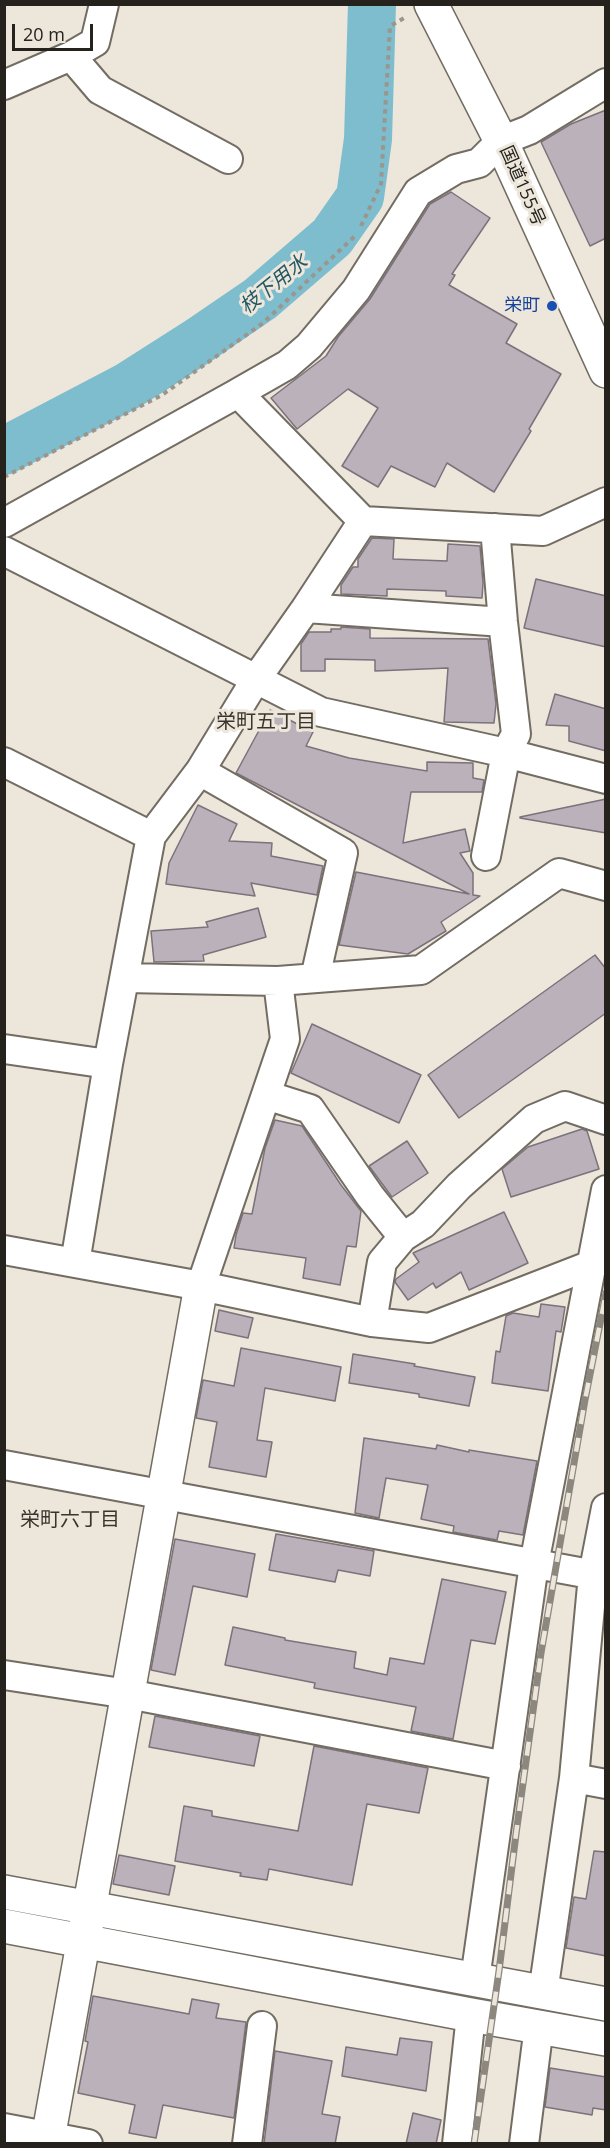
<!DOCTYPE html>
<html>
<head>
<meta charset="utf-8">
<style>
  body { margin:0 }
  #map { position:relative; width:610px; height:2148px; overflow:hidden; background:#ede6db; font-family:"Open Sans",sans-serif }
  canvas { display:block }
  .frame { position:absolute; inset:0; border:6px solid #25221e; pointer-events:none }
  .scale { position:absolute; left:12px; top:24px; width:81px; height:27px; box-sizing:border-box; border:3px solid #25221e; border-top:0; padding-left:8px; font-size:18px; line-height:21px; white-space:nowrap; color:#25221e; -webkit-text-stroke:4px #ede6db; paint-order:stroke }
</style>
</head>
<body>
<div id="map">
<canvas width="610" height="2148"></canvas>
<div class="frame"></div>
<div class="scale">20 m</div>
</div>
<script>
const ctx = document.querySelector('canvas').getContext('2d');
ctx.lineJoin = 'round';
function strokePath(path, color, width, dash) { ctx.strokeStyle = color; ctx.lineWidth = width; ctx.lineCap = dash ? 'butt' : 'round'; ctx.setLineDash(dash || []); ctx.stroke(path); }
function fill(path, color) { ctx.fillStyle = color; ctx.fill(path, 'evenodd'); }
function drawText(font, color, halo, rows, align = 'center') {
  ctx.font = font + ' "Open Sans","Noto Sans JP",sans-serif'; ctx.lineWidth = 6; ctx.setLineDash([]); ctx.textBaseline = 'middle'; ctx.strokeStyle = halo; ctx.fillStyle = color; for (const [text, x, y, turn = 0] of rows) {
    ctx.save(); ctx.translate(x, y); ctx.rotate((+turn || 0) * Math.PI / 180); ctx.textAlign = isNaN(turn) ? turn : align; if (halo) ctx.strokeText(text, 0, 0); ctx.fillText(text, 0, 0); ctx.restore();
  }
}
strokePath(new Path2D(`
  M4 451 128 386 197 342 260 299 332 237 360 197 368 139 372 4`), '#7ebdcd', 48);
const building = new Path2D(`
  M606 110V238L590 246 541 142 571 124Z
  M451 192 490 218 452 274 455 275 449 285 517 324 506 343 561 374 529 429 531 431 494 492 447 463 435 487 391 466 378 487 342 466 378 408 348 389 297 429 271 398 326 356 338 337 370 299 430 204Z
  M372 538 394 539 393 559 447 561 448 544 480 546 483 583 482 598 446 596V591L387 589V596L341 594V585L353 567H358V559Z
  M536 579 606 596V647L524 628Z
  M341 627 370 629V638L488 639 496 704 494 723 444 722 448 668 375 671V660L325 659V671H301V644L309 632H331V629H341Z
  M555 694 606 709V751L569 741V726L546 725Z
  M270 710 313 732 306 746 349 758 427 771V762L473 763V778L484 780 482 792H411L403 843 465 829 470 851 460 853 473 873V895L480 896 441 922 446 931 408 954 339 945 356 872 469 894 236 773Z
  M606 799V833L520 818V817Z
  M198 805 237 824 229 841 272 843 271 856 323 866 317 895 251 883 255 896 166 884 169 863Z
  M258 908 266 937 203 955 204 961 154 962 151 931 208 927 206 922Z
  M595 955 606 969V1013L459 1118 428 1075Z
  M312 1024 421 1075 399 1123 291 1073Z
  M275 1120 302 1126 341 1185 361 1211 356 1247 347 1246 340 1285 303 1278 306 1258 234 1248 236 1235 243 1213 252 1214 265 1148Z
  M582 1129 587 1131 599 1169 511 1197 502 1169 528 1147Z
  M407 1141 428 1173 392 1197 369 1166Z
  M504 1212 528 1263 469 1290 461 1272 436 1288 433 1283 408 1300 395 1282 396 1279 419 1262 413 1253Z
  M541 1304 565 1307 561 1332 556 1331 548 1391 492 1383 496 1351 500 1352 506 1316 513 1313 539 1317Z
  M219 1310 253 1318 248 1338 215 1331Z
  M241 1348 341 1367 335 1401 265 1388 257 1440 272 1442 266 1477 209 1467 217 1422 196 1418 203 1380 234 1386Z
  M353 1354 415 1364 414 1366 475 1377 469 1406 419 1397V1394L349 1383Z
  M364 1438 436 1449 437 1445 469 1452V1450L537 1461 523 1535 499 1531 497 1540 453 1532 454 1526 421 1519 428 1485 386 1478 379 1518 355 1513Z
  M276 1534 374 1551 370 1576 338 1570 335 1582 269 1570Z
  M175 1539 255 1554 247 1597 193 1586 175 1675 151 1670Z
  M442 1579 506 1592 495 1644 471 1640 453 1739 411 1731 416 1707 314 1688 315 1683 225 1665 233 1627 285 1638V1640L356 1652 354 1668 387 1675 390 1658 424 1664Z
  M155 1716 260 1736 254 1766 149 1747Z
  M314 1746 428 1768 419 1813 367 1804 352 1885 269 1869 267 1880 240 1876 241 1873 175 1861 184 1806 212 1811V1816L298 1831Z
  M594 1851 606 1852V1956L566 1948 574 1897 586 1899Z
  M119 1855 175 1866 169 1895 113 1884Z
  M93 1996 189 2014 192 1999 219 2004 216 2018 246 2022 234 2118 163 2105 156 2138 129 2133 135 2105 78 2093 88 2042 85 2041Z
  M400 2038 432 2042 426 2091 342 2076 346 2047 397 2055Z
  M275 2051 332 2061 322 2114 340 2117 335 2144H264Z
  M550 2068 606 2077V2110L593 2108 592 2115 545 2107Z
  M413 2113 441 2120 436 2144H406Z`);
fill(building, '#bab1ba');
strokePath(building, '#7b727b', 1.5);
const street = new Path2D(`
  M71 56 100 90 228 159
  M4 85 71 56 95 42 104 4
  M238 393 287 365 309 346 356 290 418 192 456 169 479 163 501 141 529 130 606 83
  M4 523 238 393 363 521 543 531 606 502
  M4 551 321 712 506 753 606 779
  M306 608 503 622
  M4 762 151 836
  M200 771 343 853 315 978
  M486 856 506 753 516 734 503 622 495 528
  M125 978 278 981 421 970 559 873 606 886
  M4 1049 108 1064
  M266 1095 310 1109 370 1196 403 1237
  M4 1250 201 1286 372 1322 429 1328 604 1260
  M75 1263 108 1064 151 836 200 771 256 679 306 608 363 521
  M201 1286 285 1039 278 981
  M372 1322 382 1262 403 1237 423 1224 459 1186 534 1119 565 1106 606 1120
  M4 1465 606 1577
  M4 1675 128 1694 506 1766
  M574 1778 606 1784
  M475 1979 534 1564 606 1190
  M543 1993 574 1778 593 1575 606 1508
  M4 2128 88 2144
  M247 2144 262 2026
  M457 2144 471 2015
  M524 2144 539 2026`);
const secondary = new Path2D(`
  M4 1892 606 2004
  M4 1926 471 2015 606 2039
  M47 2144 201 1286`);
const highway = new Path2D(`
  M431 4 501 141 606 371`);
strokePath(street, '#726c62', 32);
strokePath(secondary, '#726c62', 36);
strokePath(highway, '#726c62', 36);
strokePath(new Path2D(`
  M361 226 381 184 390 26 406 17
  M4 477 162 395 263 323 356 235`), '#9a958d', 4, [4.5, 4.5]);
strokePath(street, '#fff', 28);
strokePath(secondary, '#fff', 33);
strokePath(highway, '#fff', 33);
const rail = new Path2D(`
  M474 2144 499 1971 516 1834 541 1653 585 1400 606 1293`);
strokePath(rail, '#8c877f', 7);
strokePath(rail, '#ede6db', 4.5, [14]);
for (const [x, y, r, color] of [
  [552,306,6,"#1a4fb4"]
]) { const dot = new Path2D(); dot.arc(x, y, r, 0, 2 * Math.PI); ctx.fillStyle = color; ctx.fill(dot); strokePath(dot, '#ede6db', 2); }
drawText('18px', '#25221e', '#ede6db', [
  ["国道155号",522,186,66]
]);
drawText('18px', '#164399', '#ede6db', [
  ["栄町",540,306]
], 'right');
drawText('italic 20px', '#235864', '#ede6db', [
  ["枝下用水",274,285,-39]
]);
drawText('20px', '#3a342c', '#ede6db', [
  ["栄町五丁目",266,722],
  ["栄町六丁目",70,1520]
]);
</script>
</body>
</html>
